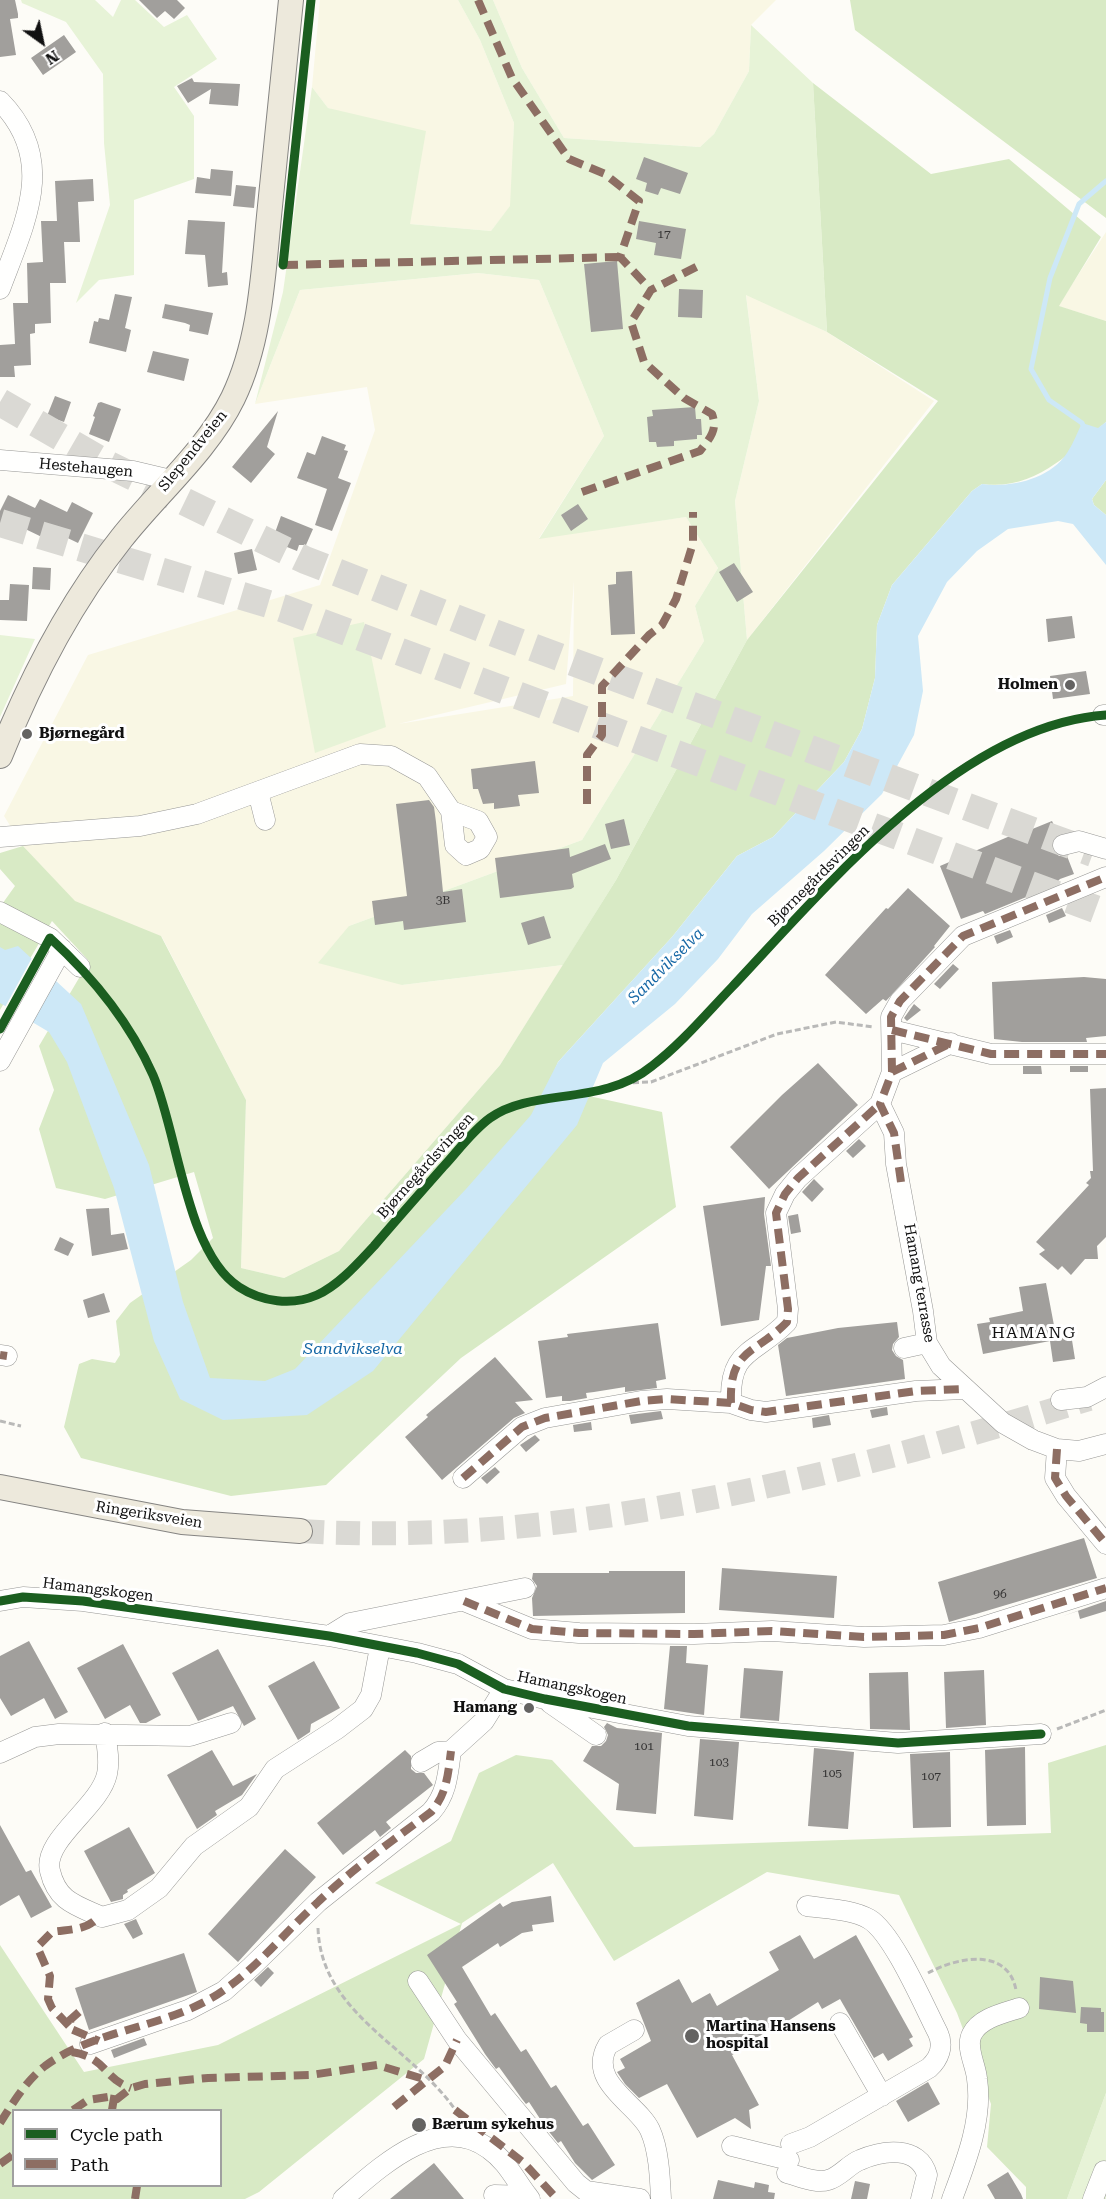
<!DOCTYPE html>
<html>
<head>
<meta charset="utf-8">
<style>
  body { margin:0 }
  #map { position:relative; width:1106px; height:2199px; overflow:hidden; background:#fdfcf7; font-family:"Roboto Serif",serif }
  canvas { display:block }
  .legend { position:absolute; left:12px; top:2109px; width:210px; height:78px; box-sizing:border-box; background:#fff; border:2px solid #a0a0a0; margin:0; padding:8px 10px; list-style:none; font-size:18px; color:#111 }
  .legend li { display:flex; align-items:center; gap:12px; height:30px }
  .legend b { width:30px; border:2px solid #a0a0a0 }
  .north { position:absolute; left:12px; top:12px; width:60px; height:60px; -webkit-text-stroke:4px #fff; paint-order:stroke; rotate:147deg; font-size:16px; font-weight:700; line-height:24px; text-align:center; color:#111 }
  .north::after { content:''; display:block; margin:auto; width:21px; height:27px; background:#111; clip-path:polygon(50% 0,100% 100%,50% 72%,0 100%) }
</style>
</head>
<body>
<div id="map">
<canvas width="1106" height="2199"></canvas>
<ul class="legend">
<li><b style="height:8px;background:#1b5e20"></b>Cycle path</li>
<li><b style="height:8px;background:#8d6e63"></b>Path</li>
</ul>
<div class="north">N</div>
</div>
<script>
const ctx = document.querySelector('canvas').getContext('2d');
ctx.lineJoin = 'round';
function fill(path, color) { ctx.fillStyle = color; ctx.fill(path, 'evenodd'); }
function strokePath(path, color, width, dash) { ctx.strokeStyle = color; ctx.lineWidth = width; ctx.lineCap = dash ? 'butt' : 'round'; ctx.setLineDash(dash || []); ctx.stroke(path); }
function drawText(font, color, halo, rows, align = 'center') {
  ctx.font = font + ' "Roboto Serif",serif'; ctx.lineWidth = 6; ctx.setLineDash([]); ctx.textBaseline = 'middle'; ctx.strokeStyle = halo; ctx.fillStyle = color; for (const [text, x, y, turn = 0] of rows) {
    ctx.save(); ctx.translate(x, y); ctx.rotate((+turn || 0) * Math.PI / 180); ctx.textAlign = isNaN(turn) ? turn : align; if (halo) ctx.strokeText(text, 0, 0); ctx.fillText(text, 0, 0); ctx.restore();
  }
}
fill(new Path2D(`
  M320 0H458L480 40 514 123 511 206 491 231 409 224 349 115 328 108 312 87Z
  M493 0H776L751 25 749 71 714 134 700 147 564 138 522 68Z
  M1106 232V321L1058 306Z
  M478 273 539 280 604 436 539 538 686 517 718 568 695 606 704 641 582 840 349 926 402 985 563 965 500 1065 339 1251 284 1278 241 1268 246 1100 162 937 75 902 23 846 4 816 88 655 320 585 375 430 367 387 255 404 300 290ZM574 581 573 696 398 724 566 684Z
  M746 294 827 332 934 401 747 640 735 501 759 401Z`), '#f9f7e4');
fill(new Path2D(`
  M21 0H95L113 17 121 0H135L164 27 187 15 217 59 174 87 194 116V179L134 200V275L99 280 76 303 110 205 104 143 103 74 66 22 22 3Z
  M458 0H493L522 68 564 138 700 147 714 134 749 71 751 25 813 83 827 332 746 295 759 401 735 501 747 640 616 880 563 965 402 985 318 963 349 926 582 840 704 641 695 606 718 568 686 517 539 539 604 436 539 280 478 273 300 290 255 404 283 292 312 87 328 108 426 131 410 224 491 231 510 206 514 123 480 40Z
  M364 622 386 727 315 753 293 638Z
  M0 635 35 639 0 717Z
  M1106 2093V2199H1067Z`), '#e7f3d7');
fill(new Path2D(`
  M850 0H1106V218L855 30Z
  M813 83 931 174 1009 159 1101 237 1059 306 1106 321V422C1069 453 1035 491 982 484L972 491 892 585 877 625 875 678 862 729 844 762 773 837 737 856 672 937 558 1062 548 1087 662 1112 676 1207 461 1358 326 1485 231 1496 81 1458 64 1427 79 1364 92 1359 115 1363 120 1355 116 1321 130 1303 191 1260 213 1238 194 1172 105 1199 56 1188 39 1129 54 1090 39 1046 89 961 52 921 0 1010V907L15 886 0 869V853L23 846 75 901 161 936 246 1100 241 1268 284 1278 339 1251 500 1065 616 880 747 640 938 401 827 332Z
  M1106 480V515L1094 505 1092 499Z
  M1106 1745V2093L1067 2199H1026V2187L987 2147 991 2104 957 2013 899 1895 767 1872 614 1961 553 1863 462 1923 424 2059 259 2192 245 2199H0V1945L84 2072 218 2045 461 1924 375 1883 451 1841 479 1773 516 1755 552 1760 634 1847 1051 1833 1048 1763ZM14 2110H220V2186H14Z`), '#d8eac5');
fill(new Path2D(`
  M1106 422V480L1092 499 1094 505 1106 515V565L1073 524 1058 521 1008 529 977 551 947 582 918 636 923 691 914 735 882 794 824 851 752 914 718 959 675 1004 603 1063 577 1125 373 1371 307 1415 223 1420 180 1399 154 1341 114 1188 67 1062 49 1032 0 1003V947L5 950 18 946 81 1004 149 1165 183 1302 210 1378 265 1381 295 1369 466 1189 531 1115 558 1062 672 937 737 856 773 837 844 762 862 729 875 678 877 625 892 585 972 491 982 484C1011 488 1050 479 1067 453 1073 444 1077 433 1082 423L1098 428Z`), '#cde8f7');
fill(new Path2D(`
  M33 956 55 976 29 1024 4 1009Z`), '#fdfcf7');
strokePath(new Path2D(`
  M1085 430 1082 423 1049 400 1031 369 1050 278 1079 204 1106 181`), '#cde8f7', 5);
fill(new Path2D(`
  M0 0H15L18 14V18L10 19 16 55 0 57Z
  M139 0H177L185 8 174 19 165 11 157 18Z
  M64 35 76 52 43 75 31 58Z
  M192 78 194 82 240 84 238 106 209 104 211 89 188 103 177 86Z
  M644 157 688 173 680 194 661 188 658 195 645 191 647 183 636 179Z
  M211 169 233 171 231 196 195 193 197 177 210 179Z
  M93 179 94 201 78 202 80 242H64L66 283H50L51 323 35 324V333L30 334 31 365 14 366 15 377H0V345L15 344 13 303H28L27 263 43 262 41 221H57L55 181Z
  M236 185 256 187 254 208 233 206Z
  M188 220 225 222 222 273 227 272 228 285 208 287 205 255 185 254Z
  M639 221 686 229 681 259 654 255 656 243 636 239Z
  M617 261 623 329 591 332 584 264Z
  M679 289 703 290 702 318 678 317Z
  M115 294 132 297 125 328 131 330 126 352 89 343 94 321 98 322 99 318 109 320Z
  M165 304 213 313 208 335 189 331 190 325 185 323 162 318Z
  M153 351 189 359 184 381 147 372Z
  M55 396 71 402 64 422 47 416Z
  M101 402 121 409 109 442 89 434 95 417 93 416 98 403Z
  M695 407 696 419H701L702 435H697V439L674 441V446L657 447 656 442H649L647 417 653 416 652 410Z
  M278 411 267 447 275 454 251 483 232 467Z
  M322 436 346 445 344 450 348 451 338 478 351 483 332 531 315 525 327 489 297 478 307 452 315 455Z
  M8 495 35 508 40 499 67 512 72 502 93 513 78 543 51 530 46 539 19 526 14 536 0 529V511Z
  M578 504 588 519 571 531 561 515Z
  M281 516 313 529 306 545H299L297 551 272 541Z
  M252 549 257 570 238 574 234 553Z
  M734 563 753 592 737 602 719 572Z
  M33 567 51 568 50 590 32 589Z
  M632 571 635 634 611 635 608 585 616 584V572Z
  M10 584 29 585 27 621 0 620V600H9Z
  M1072 616 1075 638 1048 642 1046 619Z
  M1086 671 1090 694 1053 699 1050 676Z
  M535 761 539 793 518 795 520 806 494 809V803L483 804 478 789H473L471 769Z
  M429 800 434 807 436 822 443 892 462 889 466 922 404 930 403 921 375 925 372 901 407 896 396 804Z
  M624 819 630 845 611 849 605 824Z
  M1052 821 1058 834 1052 841V848L1059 856H1067L1074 874 1060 879 1053 886 985 914 983 911 961 919 940 866 1024 830 1025 832Z
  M605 844 611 859 572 874 574 887 571 889 500 898 495 858 569 848 570 857Z
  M908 888 950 926 934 946 935 947 886 1001 883 999 866 1014 825 975 886 908 888 909Z
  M1062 908 1066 916 1049 923 1046 915Z
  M544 916 551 938 528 945 521 923Z
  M1010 930 1013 937 997 944 994 936Z
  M953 964 959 969 940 989 934 984Z
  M1084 977 1106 979V1036L1086 1038 1087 1042H1022L994 1039 992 982Z
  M914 1004 921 1010 907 1021 904 1018Z
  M818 1063 858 1105 769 1189 730 1147 782 1095Z
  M1023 1066H1041L1042 1074H1023Z
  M1070 1066H1088V1072H1070Z
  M1106 1088V1237L1097 1246 1098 1259H1085L1071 1275 1062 1266 1058 1270 1039 1254 1045 1250 1036 1242 1089 1185 1086 1183 1091 1178 1090 1171H1093L1090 1089Z
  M859 1139 866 1146 853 1158 846 1151Z
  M814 1179 824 1189 812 1202 802 1192Z
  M765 1197 764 1214 771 1266H766L759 1320 721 1326 703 1206Z
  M109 1208 111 1235 124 1233 128 1249 92 1256 86 1209Z
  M798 1214 801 1232 791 1234 788 1216Z
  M60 1237 74 1244 68 1256 54 1250Z
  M1046 1283 1056 1336 1071 1334 1075 1359 1053 1362 1050 1341 983 1354 977 1324 990 1322 989 1318 1023 1311 1019 1287Z
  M104 1293 110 1312 88 1318 83 1300Z
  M897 1322 899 1337 893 1344 892 1350 896 1356 903 1360 905 1379 786 1396 778 1345 787 1338 838 1328Z
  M658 1323 666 1379 656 1381 657 1388 625 1392V1387L594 1392 586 1393 587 1398 570 1401H562V1396L546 1398 538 1341 568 1337 567 1334Z
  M495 1357 533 1400 515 1402 525 1413 514 1418 442 1480 405 1437 428 1417 426 1415Z
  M887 1407 888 1415 872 1418 870 1410Z
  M661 1411 663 1419 631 1424 629 1415Z
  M829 1415 831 1425 813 1428 812 1418Z
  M591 1422 592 1430 574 1432 573 1425Z
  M535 1435 540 1440 526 1452 520 1445Z
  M495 1467 500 1472 487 1484 481 1478Z
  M1084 1538 1097 1578 949 1622 938 1582Z
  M722 1568 837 1576 834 1618 719 1610Z
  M609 1571H685V1613L533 1616 532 1598 537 1586 532 1579 533 1573H609Z
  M1106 1601V1611L1080 1619 1078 1611 1063 1616Z
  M29 1641 68 1712 55 1719 44 1698 11 1716 0 1698V1656Z
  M123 1644 161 1715 146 1723H140L130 1705 105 1719 77 1668Z
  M670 1646H687L686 1663 708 1665 704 1715 664 1709Z
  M218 1649 256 1719 244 1726 233 1706 198 1721 172 1673Z
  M314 1661 340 1708 311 1724 310 1732 298 1740 268 1686Z
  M744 1668 783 1671 779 1721 740 1718Z
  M984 1670 986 1725 946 1728 944 1672Z
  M908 1672 910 1730 870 1729 869 1673Z
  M607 1723 617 1728 662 1733 656 1814 616 1810 619 1784 583 1761 592 1746H601L606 1741 608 1735 604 1727Z
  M700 1739 739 1742 733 1820 694 1816Z
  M1025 1747 1026 1825 987 1826 985 1750Z
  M814 1748 854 1752 848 1829 808 1826Z
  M212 1750 233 1786 257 1774 242 1795 215 1811 217 1815 197 1829 167 1775Z
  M405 1750 411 1756V1769L416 1773H424L433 1785 386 1822 391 1828 380 1837 375 1830 343 1855 317 1823Z
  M950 1752 951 1827 913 1828 910 1754Z
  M0 1825 26 1872 31 1870 52 1907 31 1918 19 1895 0 1906Z
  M129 1827 155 1873 127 1890 128 1892 123 1895V1899L111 1902 84 1851Z
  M285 1849 316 1877 238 1962 208 1934Z
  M551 1896 554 1922 532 1925 533 1931 522 1933 500 1947 498 1943 462 1967 491 2016 495 2013 521 2052 526 2049 551 2088 556 2085 583 2126 588 2123 615 2165 592 2180 575 2163 561 2141 558 2143 546 2128 529 2102 526 2104 522 2099 499 2067 496 2069 485 2054 454 2004 457 2002 427 1955 500 1903 503 1907 512 1902Z
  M136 1919 143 1934 133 1939 124 1924Z
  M800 1935 814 1959 856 1935 913 2037 909 2039 913 2046 888 2061 883 2053 874 2058 840 1999 822 2009 818 2002 780 2026 739 2046 741 2050 732 2055 759 2105 749 2110 751 2129 735 2118 697 2138 667 2084 639 2098 625 2084 617 2072 625 2068 620 2059 651 2041 636 2003 679 1979 692 2003 710 1993 717 2006 779 1970 769 1952Z
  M184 1953 197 1992 89 2030 75 1988Z
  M268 1967 274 1973 261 1987 254 1980Z
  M1040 1977 1073 1981 1076 2013 1039 2009Z
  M1081 2007 1101 2008V2012H1104V2032H1087V2024L1080 2023Z
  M144 2038 147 2045 114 2058 111 2050Z
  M928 2082 940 2104 908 2122 896 2101Z
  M434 2163 464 2199H390Z
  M1008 2172 1021 2194 1023 2199H995L987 2185Z
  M718 2180 754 2188 755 2182 769 2185 768 2192 775 2193 774 2199H713Z
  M855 2181 870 2184 867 2199H851Z`), '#a19f9c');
strokePath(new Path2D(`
  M300 1531C570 1547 833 1477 1089 1399`), '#dad9d4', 24, [24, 12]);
strokePath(new Path2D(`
  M0 402 107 464 305 560 494 633 1093 853
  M0 523 282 608 1106 913`), '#dad9d4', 28, [28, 14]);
const minor = new Path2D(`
  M0 101C58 160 25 222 0 289
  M0 460 133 471 171 480
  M1103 715H1106
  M258 792 265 820
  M0 837 140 826 197 814 360 754 391 756 427 776 451 811 455 845 466 855 480 849 487 837 478 821 451 811
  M1063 845 1079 841 1106 849
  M1106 877 963 936 900 1001 891 1017 892 1072 880 1104 894 1133 896 1164 923 1311 927 1343 941 1366 1003 1423 1033 1440 1057 1449 1079 1451 1106 1444
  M0 912 50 938 80 967
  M892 1030 991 1054H1106
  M0 1061 62 949
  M892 1072 951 1043
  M904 1348 927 1343
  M0 1355 7 1356
  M1061 1400 1087 1397 1106 1387
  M731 1403C729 1348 755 1355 787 1322L788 1309 776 1213 785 1194 798 1178 880 1104
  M1057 1449 1055 1478 1066 1496 1106 1544
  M463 1478 522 1427 545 1418 641 1401 667 1399 731 1403 751 1410 766 1412 916 1391 965 1389
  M0 1601 23 1597 83 1601 329 1636 417 1653 458 1664 504 1689 545 1699 688 1726 898 1743 1041 1734
  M464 1601 532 1629 579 1633 694 1634 772 1631 864 1637 944 1635 979 1628 1106 1588
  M329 1636 350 1623 525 1588
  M550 1703 596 1735
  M105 1733C107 1746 110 1761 107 1774 100 1807 42 1840 50 1871 57 1901 75 1905 102 1917L128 1910 159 1888 194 1846 249 1807 275 1769 337 1729 363 1709 371 1695 380 1647
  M0 1753 35 1737 59 1734 190 1736 231 1723
  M421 1762 438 1752 451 1751 484 1721 504 1689
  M418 1981 457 2040 576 2183 586 2191 640 2199
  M840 2023 882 2096
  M634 2030 608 2045C586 2082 638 2104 650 2130 659 2150 660 2178 661 2199
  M90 2044 188 2010 224 1991 251 1967 318 1902 431 1812C447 1794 448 1774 451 1751
  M791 2144 810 2137 929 2068C939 2059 944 2046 938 2033 924 2006 893 1933 869 1919 851 1909 827 1909 807 1906
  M732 2146 789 2160
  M787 2173C799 2176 816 2184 828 2180 840 2177 849 2164 860 2160 883 2150 919 2145 927 2175L921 2199
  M494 2195 528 2196
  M343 2199C380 2167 439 2111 489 2149 508 2162 516 2182 530 2199
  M952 2199C966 2162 983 2119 977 2079 976 2065 965 2047 972 2034 980 2018 1004 2013 1019 2008
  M1093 2199 1104 2171`);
const major = new Path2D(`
  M0 756C30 681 70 603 121 539 157 493 207 451 233 398 260 342 263 277 269 216 277 144 284 72 291 0
  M0 1487 182 1522 300 1531`);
strokePath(minor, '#979795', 21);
strokePath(major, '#858482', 26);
strokePath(new Path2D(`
  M624 1083 651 1082 777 1034 836 1022 873 1027
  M0 1421 21 1426
  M1057 1729 1106 1710
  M318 1928C321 2018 420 2049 461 2119
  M928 1973C957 1957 1008 1947 1016 1990`), '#b9b9b8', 3, [6, 3]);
strokePath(minor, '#fffffe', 20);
strokePath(major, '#ede9dc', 24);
strokePath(new Path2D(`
  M478 0 512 78 569 159 605 174 639 201 620 257 651 290
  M283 265 620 257
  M582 492 700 451C710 438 718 430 712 414L684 398 644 362 631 322 651 290 698 266
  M587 804V755L602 735V686L649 635 662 625 676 599 693 543V512
  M892 1030 991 1054H1106
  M892 1072 951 1043
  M901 1182 894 1133 880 1104 892 1072 891 1017 900 1001 963 936 1106 877
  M0 1355 7 1356
  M731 1403C729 1348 755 1355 787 1322L788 1309 776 1213 785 1194 798 1178 880 1104
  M1057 1449 1055 1478 1066 1496 1106 1544
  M463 1478 522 1427 545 1418 641 1401 667 1399 731 1403 751 1410 766 1412 916 1391 965 1389
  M464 1601 532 1629 579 1633 694 1634 772 1631 864 1637 944 1635 979 1628 1106 1588
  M79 2012 70 2020 71 2029 99 2041
  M69 2026 52 2008 48 1999 50 1976 39 1951V1945L52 1932C68 1929 88 1931 99 1916
  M72 2052C108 2058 102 2078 131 2088
  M394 2107 445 2066 457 2040
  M73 2110 88 2100 114 2096 117 2099 131 2088 145 2084 208 2078 311 2075 377 2065 427 2080
  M112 2110 115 2092
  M455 2110 524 2163 557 2199
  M0 2123C13 2103 25 2082 45 2066 96 2028 171 2028 224 1990 259 1966 286 1931 317 1903 352 1869 392 1841 431 1812 447 1794 448 1774 451 1751
  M0 2164 14 2154
  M135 2199 137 2186`), '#8d6e63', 8, [15, 8]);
strokePath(new Path2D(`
  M283 265 311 0
  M0 1029 50 938C94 978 129 1021 153 1075 178 1133 186 1253 239 1287 262 1302 292 1306 317 1295 339 1285 358 1263 374 1246 397 1219 420 1193 443 1167 458 1151 472 1131 490 1118 533 1087 602 1107 652 1066 682 1043 706 1014 732 987 826 887 960 725 1106 715
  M0 1601 23 1597 83 1601 329 1636 417 1653 458 1664 504 1689 545 1699 688 1726 898 1743 1041 1734`), '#1b5e20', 9);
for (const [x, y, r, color] of [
  [1070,685,6,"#646362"],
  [27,734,6,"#646362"],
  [529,1708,6,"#646362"],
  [692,2036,8,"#646362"],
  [419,2125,8,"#646362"]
]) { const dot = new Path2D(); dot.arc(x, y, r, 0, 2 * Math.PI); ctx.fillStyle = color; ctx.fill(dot); strokePath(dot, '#fff', 2); }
drawText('12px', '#353434', null, [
  ["17",664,234],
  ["3B",443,900],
  ["96",1000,1594],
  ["101",644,1746],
  ["103",719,1762],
  ["105",832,1773],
  ["107",931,1776]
]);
drawText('15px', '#111', '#fff', [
  ["Slependveien",193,451,-51],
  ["Hestehaugen",86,468,5],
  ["Bjørnegårdsvingen",819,876,-45],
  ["Bjørnegårdsvingen",426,1166,-48],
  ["Hamang terrasse",919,1283,80],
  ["Ringeriksveien",149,1515,9],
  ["Hamangskogen",98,1590,7],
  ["Hamangskogen",572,1688,12]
]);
drawText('bold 15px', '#111', '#fff', [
  ["Holmen",1058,685,"right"],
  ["Bjørnegård",39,734],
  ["Hamang",517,1708,"right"],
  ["Martina Hansens",706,2027],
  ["hospital",706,2044],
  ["Bærum sykehus",432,2125]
], 'left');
drawText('italic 16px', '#1768a6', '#fff', [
  ["Sandvikselva",666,966,-45],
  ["Sandvikselva",353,1349]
]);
ctx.letterSpacing = '1.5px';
drawText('16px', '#111', '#fff', [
  ["HAMANG",1034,1333]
]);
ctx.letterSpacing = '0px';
</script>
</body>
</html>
